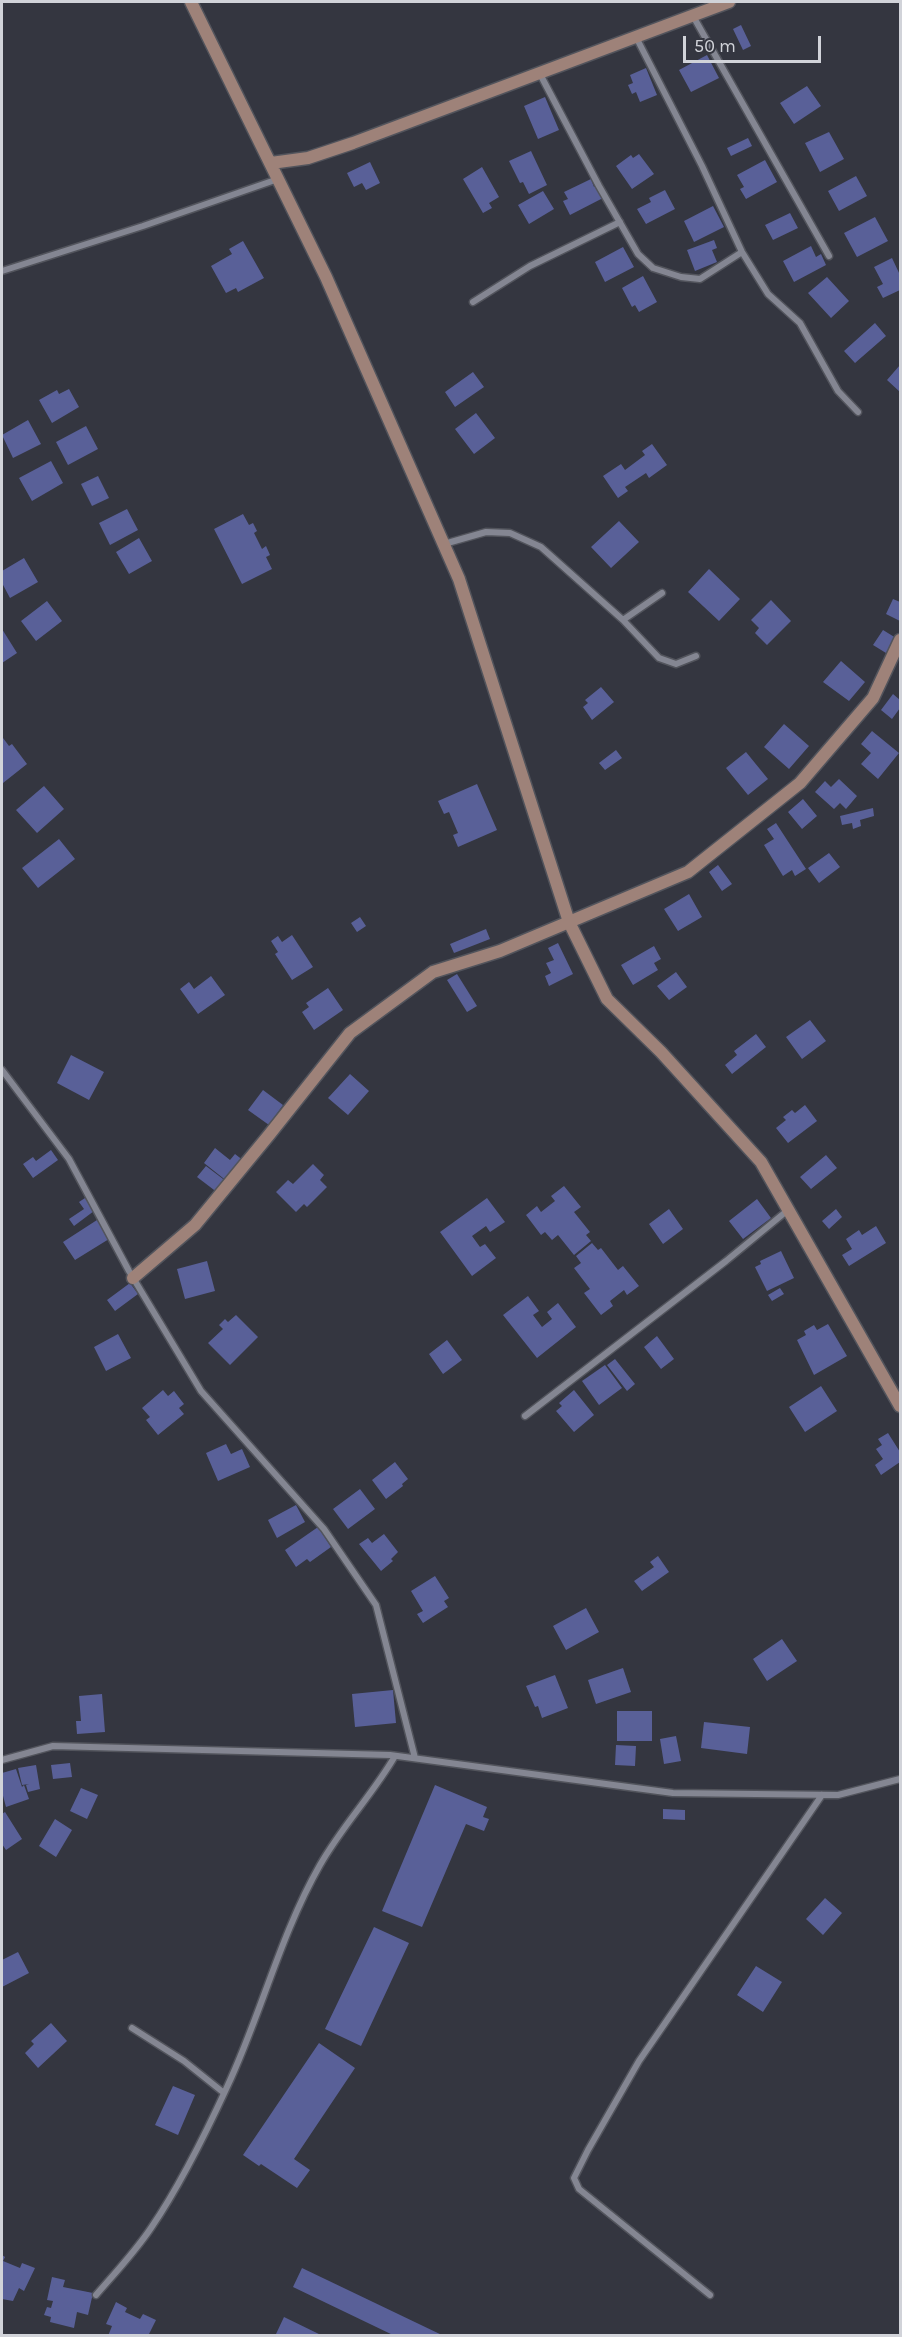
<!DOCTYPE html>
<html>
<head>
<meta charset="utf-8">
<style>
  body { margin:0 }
  #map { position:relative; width:902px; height:2337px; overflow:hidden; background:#343640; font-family:Karla,sans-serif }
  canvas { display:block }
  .frame { position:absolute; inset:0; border:3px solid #d1d3d9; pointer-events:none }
  .scale { position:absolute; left:683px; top:36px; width:138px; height:27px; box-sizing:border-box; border:3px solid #d1d3d9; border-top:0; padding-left:8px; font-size:18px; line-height:21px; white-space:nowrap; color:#d1d3d9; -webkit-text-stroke:4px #343640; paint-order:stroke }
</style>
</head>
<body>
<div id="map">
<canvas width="902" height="2337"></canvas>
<div class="frame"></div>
<div class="scale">50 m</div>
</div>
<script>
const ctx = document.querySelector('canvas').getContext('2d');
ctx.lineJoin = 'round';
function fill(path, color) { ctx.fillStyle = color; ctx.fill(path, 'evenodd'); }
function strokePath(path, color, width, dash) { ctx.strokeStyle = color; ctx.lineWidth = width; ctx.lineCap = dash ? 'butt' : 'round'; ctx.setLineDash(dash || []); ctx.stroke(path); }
fill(new Path2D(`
  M741 25 751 46 743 50 733 29Z
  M707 55 719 78 691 92 679 70Z
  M646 68 657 95 640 102 636 92 632 94 628 85 633 83 630 75Z
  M807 86 821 106 794 124 780 103Z
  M545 97 559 130 538 139 524 106Z
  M829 132 844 159 820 172 805 143Z
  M748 138 752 146 731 156 727 148Z
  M531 151 547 185 529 194 523 182 520 183 509 161Z
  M639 154 654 174 632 189 616 166 631 155 633 158Z
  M765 160 777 182 746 199 740 189 744 187 737 175Z
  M370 162 380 183 366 190 362 183 354 187 347 173Z
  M482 167 499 197 489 203 492 208 483 213 463 179Z
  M856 176 867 196 839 211 828 191Z
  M591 179 594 187 597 185 603 198 570 215 563 201 568 199 564 192Z
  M665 190 675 209 646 224 637 209 651 202 649 198Z
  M543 191 554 209 529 224 518 205Z
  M713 206 724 227 694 242 684 221Z
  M790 213 798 228 773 240 765 225Z
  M875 217 888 241 857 257 844 233Z
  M714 240 717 248 712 250 717 262 695 271 687 250Z
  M243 241 264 278 238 292 236 288 226 293 211 266 232 254 229 249Z
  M811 246 816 257 821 254 826 265 794 282 783 261Z
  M623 247 634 267 605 282 595 262Z
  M892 258 900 275V290L883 298 877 287 883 284 874 267Z
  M643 276 657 302 639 312 635 305 632 307 622 288Z
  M827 277 849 301 831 318 808 293Z
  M875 323 886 336 855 363 844 351Z
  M900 365V392L887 380Z
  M473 372 484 387 455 407 445 392Z
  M69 389 79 407 52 423 39 400 57 390 59 394Z
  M476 413 495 438 474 454 455 429Z
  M28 420 41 444 13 458 2 435Z
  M86 426 98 449 68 465 56 442Z
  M652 444 667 465 649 478 646 473 625 487 628 491 618 498 603 476 621 464 625 470 645 455 642 451Z
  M51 461 63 483 32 501 19 478Z
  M98 476 109 498 92 506 81 484Z
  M127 509 138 530 110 545 99 523Z
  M243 514 249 525 253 523 257 531 254 533 262 549 266 546 270 555 266 557 272 569 242 584 214 529Z
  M619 521 639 542 611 568 591 547Z
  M139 538 152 561 129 574 116 552Z
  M24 558 38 582 10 598 2 583V571Z
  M709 569 740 599 719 621 688 592Z
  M893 599 900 602V621L886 614Z
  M771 600 791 621 767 645 755 633 759 628 751 620Z
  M47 601 62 621 36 641 21 621Z
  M2 629 17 653 2 663Z
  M883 630 896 638 886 653 873 645Z
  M841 661 865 682 849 701 823 682Z
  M601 687 614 702 592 720 583 707 588 703 585 700Z
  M893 694 900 700V708L892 719 881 710Z
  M784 724 809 746 789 769 764 747Z
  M872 731 899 753 878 779 861 764 871 753 861 744Z
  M3 738 9 746 12 744 27 764 3 783 2 780Z
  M616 750 622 758 605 770 599 763Z
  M746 752 768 779 748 795 726 768Z
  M839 779 857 796 846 809 840 803 834 809 815 792 825 781 831 787Z
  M477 784 497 830 458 847 453 835 458 833 449 812 444 814 438 801Z
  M44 786 64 809 37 833 16 810Z
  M803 799 817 816 802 829 788 812Z
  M873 808 874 816 860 820 861 826 853 829 852 823 842 825 840 816Z
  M776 823 806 869 795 876 792 870 783 876 764 845 774 839 767 829Z
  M59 839 75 859 38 888 22 868Z
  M829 853 840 867 819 883 808 868Z
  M718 865 732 884 722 891 709 872Z
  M689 894 702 917 678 931 664 909Z
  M360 917 366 926 357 932 351 923Z
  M486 929 490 939 454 953 450 944Z
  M292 935 313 967 292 980 275 954 278 952 271 941 278 936 282 942Z
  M558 943 573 974 549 986 545 976 551 973 546 963 554 960 548 948Z
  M654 946 661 959 654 963 658 970 633 985 621 965Z
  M676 972 687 987 669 1000 657 986Z
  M457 974 477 1006 467 1012 447 980Z
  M211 976 225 995 198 1014 180 989 189 982 194 989Z
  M328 988 343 1010 314 1030 302 1012 309 1007 306 1003Z
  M810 1020 826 1041 802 1059 786 1037Z
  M756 1034 766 1047 732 1074 725 1065 737 1055 734 1051Z
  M71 1055 104 1072 89 1100 57 1083Z
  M350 1074 369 1091 348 1115 328 1098Z
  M263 1090 283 1105 269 1125 248 1110Z
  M805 1105 817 1121 788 1143 776 1128 786 1120 783 1117 792 1110 795 1113Z
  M215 1148 230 1160 235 1154 244 1161 228 1182 204 1163Z
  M51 1150 58 1160 33 1178 23 1164 33 1157 36 1161Z
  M826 1155 837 1168 811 1189 800 1177Z
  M313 1164 324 1175 320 1180 327 1187 307 1207 304 1204 296 1212 276 1192 288 1180 293 1184Z
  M206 1166 227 1182 218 1193 197 1177Z
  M564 1186 581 1207 574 1212 590 1232 586 1235 591 1241 574 1255 558 1235 552 1240 545 1232 541 1235 526 1215 537 1206 541 1212 555 1201 551 1196Z
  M85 1198 94 1211 74 1226 69 1219 84 1209 79 1202Z
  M487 1198 505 1222 490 1232 486 1226 472 1236 480 1247 485 1244 496 1258 472 1276 440 1232Z
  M757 1199 771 1218 743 1239 729 1221Z
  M669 1209 683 1229 663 1244 649 1224Z
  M836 1209 842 1217 829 1229 822 1221Z
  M97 1220 109 1239 75 1260 63 1242Z
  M876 1226 886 1243 849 1266 842 1255 852 1249 846 1239 859 1230 862 1235Z
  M592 1243 598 1250 601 1248 618 1270 623 1266 639 1286 627 1295 624 1290 610 1301 613 1306 601 1315 584 1293 590 1289 574 1268 581 1263 576 1256Z
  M781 1251 794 1278 767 1291 755 1267 761 1264 760 1261Z
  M207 1261 215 1291 185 1299 177 1269Z
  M130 1283 138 1294 115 1311 107 1300Z
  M780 1288 784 1294 772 1301 768 1295Z
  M528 1296 539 1311 533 1315 542 1327 552 1319 547 1312 558 1303 576 1327 537 1358 503 1315Z
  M236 1315 258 1337 230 1365 208 1343 223 1329 219 1325 225 1319 228 1322Z
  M828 1324 847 1356 814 1375 797 1340 806 1335 804 1331 814 1325 817 1330Z
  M118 1334 131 1358 106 1371 94 1347Z
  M657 1336 674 1359 661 1369 644 1347Z
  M447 1340 462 1360 443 1374 429 1354Z
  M615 1359 635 1384 627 1391 607 1365Z
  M605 1365 622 1388 599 1405 582 1381Z
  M821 1386 837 1411 805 1432 789 1407Z
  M163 1390 168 1396 174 1391 184 1404 179 1408 184 1414 158 1435 146 1420 150 1417 142 1408Z
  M574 1390 594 1415 574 1432 556 1411 562 1406 559 1403Z
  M888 1433 900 1452V1462L881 1475 875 1465 883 1459 876 1449 882 1445 878 1439Z
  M226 1444 231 1454 242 1449 250 1467 218 1481 206 1453Z
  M395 1462 408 1479 402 1484 403 1486 386 1499 372 1480Z
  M360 1489 375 1509 348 1529 333 1509Z
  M296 1505 305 1522 277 1538 268 1520Z
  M318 1527 331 1547 310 1562 307 1559 296 1567 285 1550Z
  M384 1534 398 1552 391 1559 393 1561 381 1571 359 1544 368 1538 372 1543Z
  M658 1556 669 1572 642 1591 634 1581 654 1567 650 1562Z
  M435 1576 449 1598 444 1601 448 1607 423 1623 417 1614 423 1611 411 1591Z
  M586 1608 599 1632 566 1650 553 1626Z
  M782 1639 797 1661 767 1681 753 1659Z
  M623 1668 631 1692 596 1704 588 1680Z
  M555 1675 568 1708 542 1718 538 1706 535 1707 526 1686Z
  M393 1690 396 1723 355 1727 352 1694Z
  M102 1694 105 1732 77 1734 76 1721H81L79 1696Z
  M617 1711H652V1741H617Z
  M704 1722 750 1727 747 1754 701 1748Z
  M676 1736 681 1761 664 1764 660 1739Z
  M616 1745 636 1746 635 1766 615 1765Z
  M70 1763 72 1777 53 1779 51 1765Z
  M36 1765 40 1789 28 1792 26 1785 29 1784 22 1785 18 1768Z
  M16 1769 22 1787 24 1785 29 1799 6 1807 2 1792 3 1788 2 1773Z
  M435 1785 487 1807 483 1817 489 1819 484 1831 466 1824 422 1927 382 1911Z
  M81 1788 98 1795 87 1819 70 1811Z
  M663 1809 685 1810V1820L663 1819Z
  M5 1812 22 1839 6 1850 2 1844V1814Z
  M55 1819 72 1830 56 1857 39 1846Z
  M825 1898 842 1913 823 1935 806 1919Z
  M374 1927 409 1943 361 2046 325 2029Z
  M18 1952 29 1973 2 1987V1960Z
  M756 1966 782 1982 763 2012 737 1995Z
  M51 2023 67 2041 38 2068 25 2053 34 2044 31 2041Z
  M319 2043 355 2068 294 2159 310 2170 297 2188 261 2164 259 2166 243 2155Z
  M173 2086 195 2095 178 2135 155 2125Z
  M2 2255 5 2257 3 2261 20 2268 22 2263 35 2268 24 2291 19 2288 13 2301 2 2299Z
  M302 2268 444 2336H395L293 2287Z
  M52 2277 65 2280 63 2287 93 2293 88 2315 77 2312 74 2328 50 2322 51 2317 44 2315 47 2307 51 2308 53 2301 47 2300Z
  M116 2302 127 2308 125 2312 140 2319 143 2314 156 2320 148 2336H108L112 2326 106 2324Z
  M284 2317 323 2336 276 2334Z`), '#596098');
const street = new Path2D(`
  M693 16 829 256
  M636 37 702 166 742 252 768 294 800 323 838 391 858 412
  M540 74 599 186 638 254 653 268 681 277 700 279 742 252
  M2 271 143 226 278 179
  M473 302 530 266 620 222
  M444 544 486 532 510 533 541 547 623 620 659 658 676 664 696 656
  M623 620 662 593
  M2 1070 69 1159 129 1271 201 1391 324 1529 376 1605 415 1758
  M525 1416 726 1261 788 1210
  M2 1760 53 1746 390 1755 673 1793 838 1795 900 1779
  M132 2028 184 2061 224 2093
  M96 2295C115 2273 135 2252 151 2228 181 2184 205 2135 227 2087 261 2015 280 1935 320 1865 342 1826 373 1794 395 1756
  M710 2295 579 2189 574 2178 588 2150 639 2061 822 1795`);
const secondary = new Path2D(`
  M191 2 326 277 459 579 569 922 607 999 661 1052 761 1162 900 1406
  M271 163 308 158 353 143 729 2
  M133 1278 195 1225 269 1135 350 1033 433 972 500 951 688 872 800 783 873 698 900 640`);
strokePath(street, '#52545c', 9);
strokePath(secondary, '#52545c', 15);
strokePath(street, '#848692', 6);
strokePath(secondary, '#9e8279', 12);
</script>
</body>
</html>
